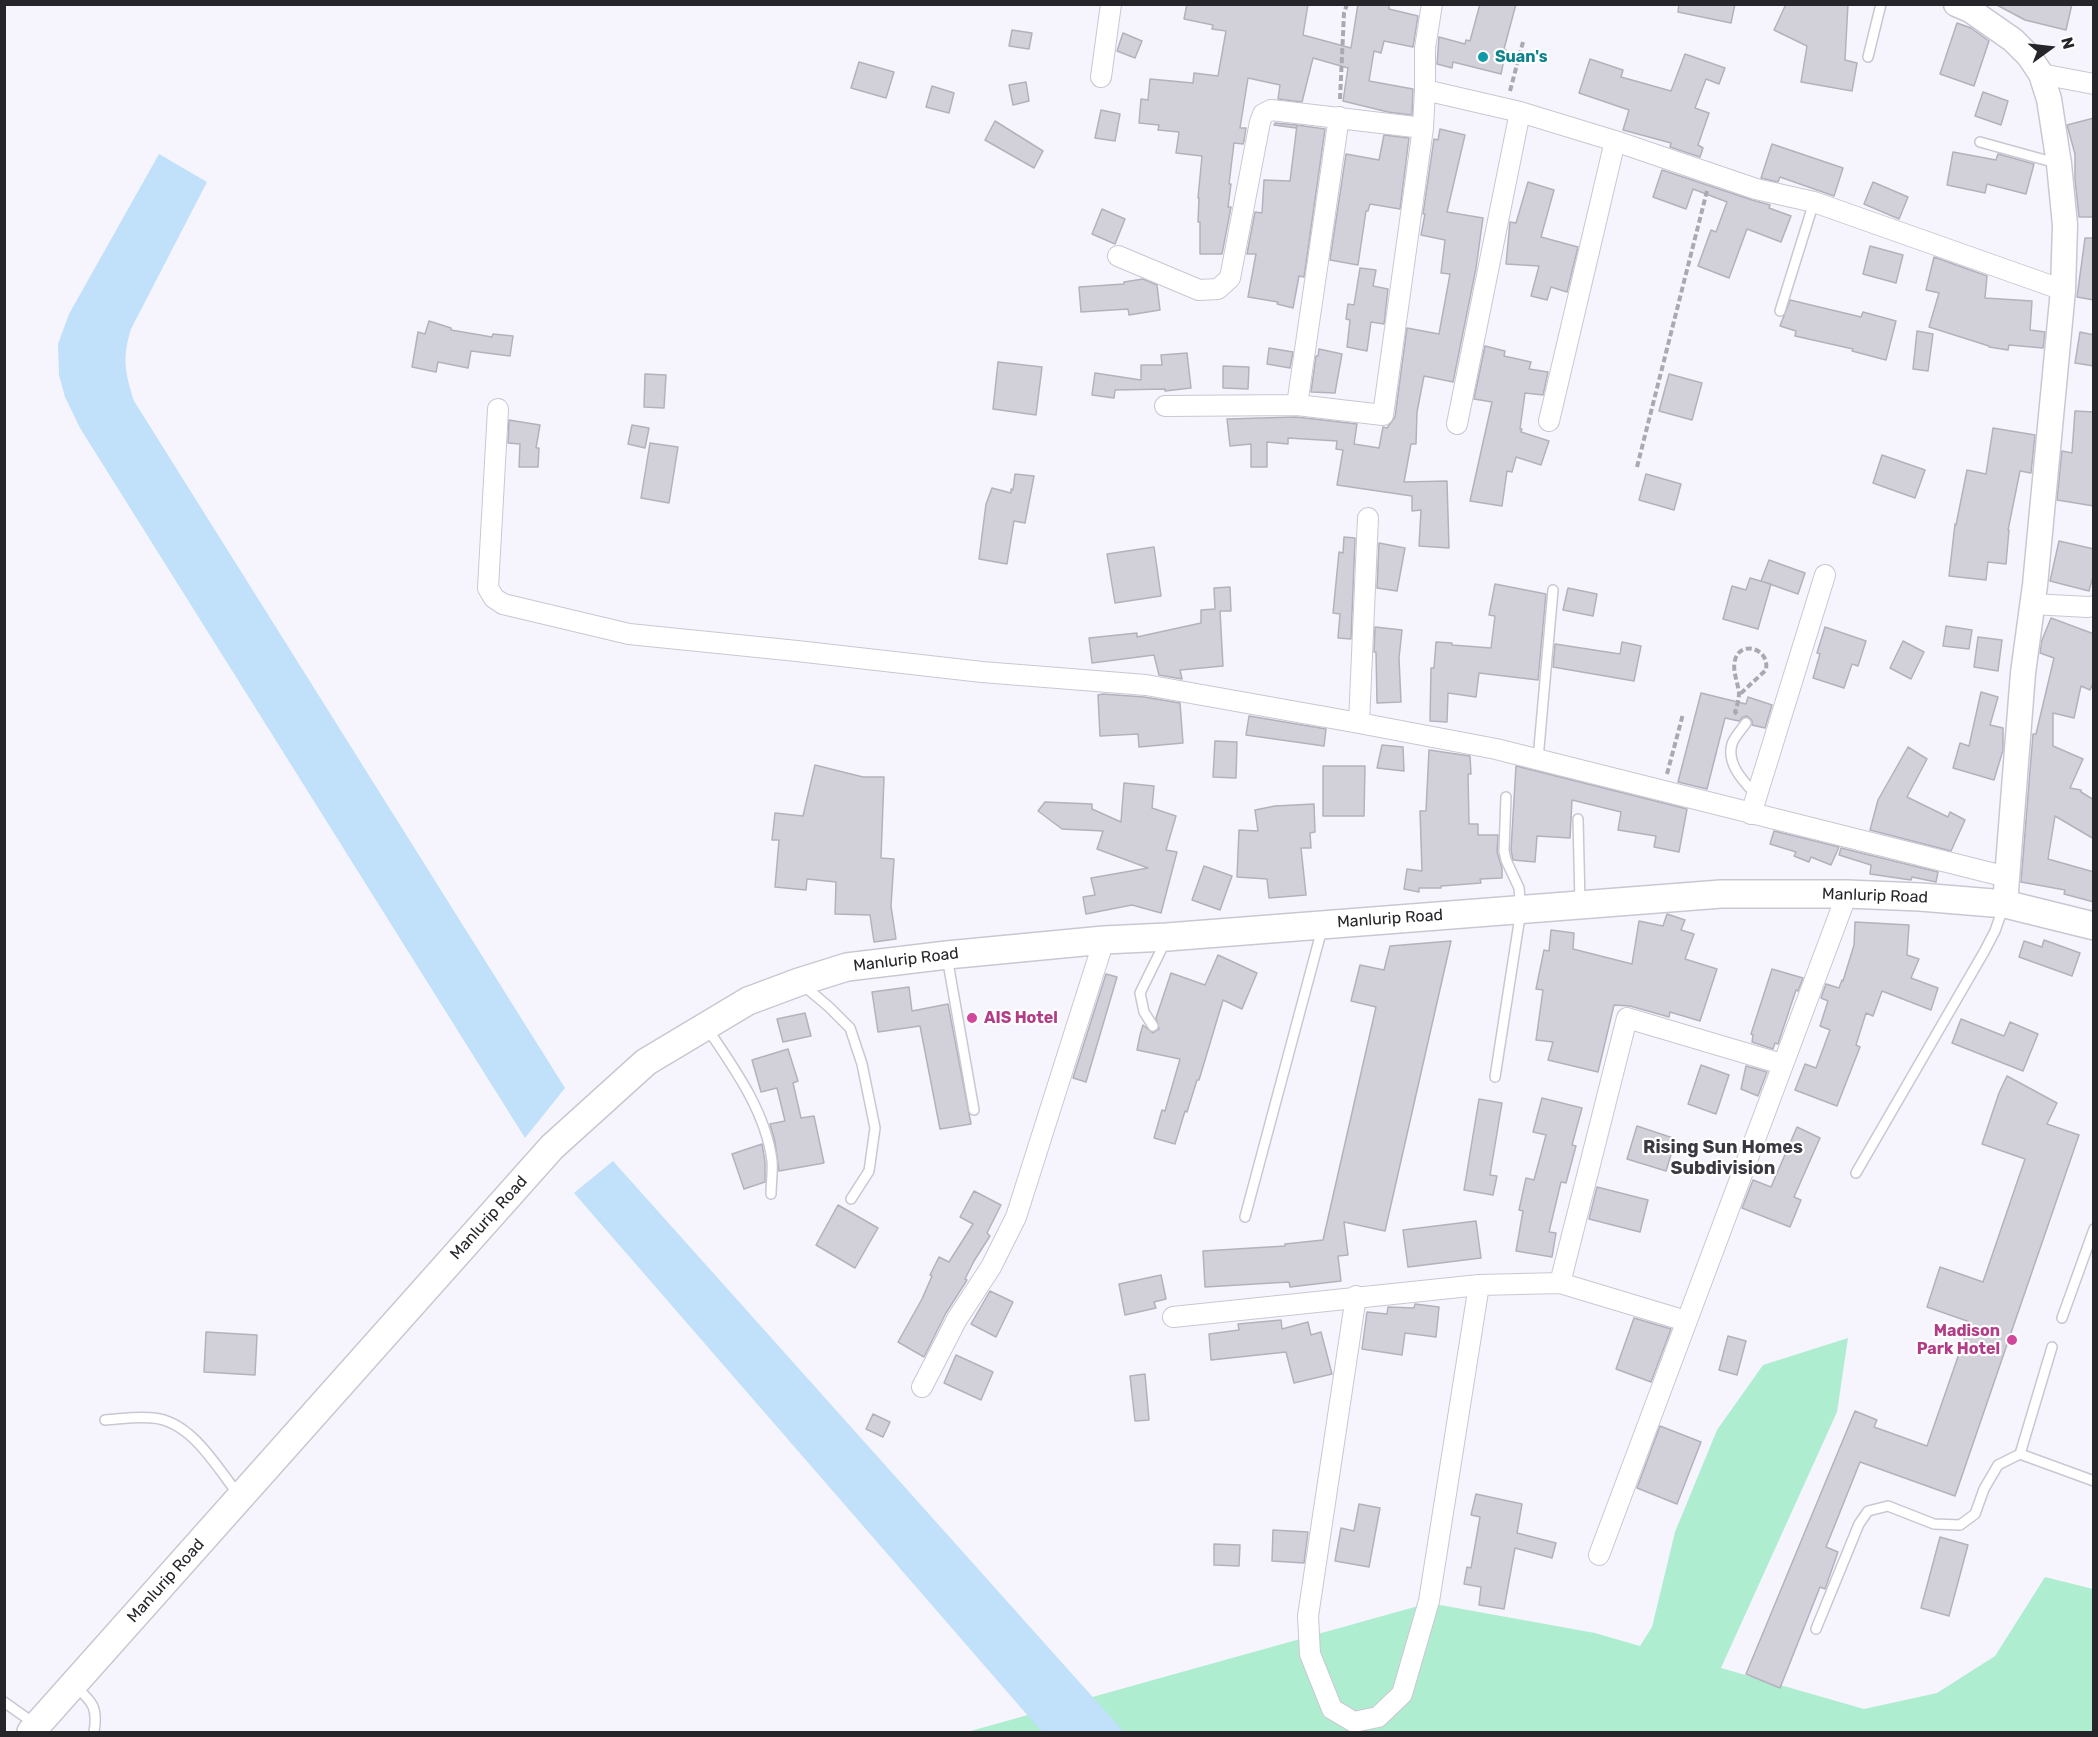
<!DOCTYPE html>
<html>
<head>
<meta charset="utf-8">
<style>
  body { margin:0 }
  #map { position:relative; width:2098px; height:1737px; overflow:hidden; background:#f6f5fd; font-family:Rubik,sans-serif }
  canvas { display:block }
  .frame { position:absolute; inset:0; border:6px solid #26262a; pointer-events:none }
  .north { position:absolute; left:2020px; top:18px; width:60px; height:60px; -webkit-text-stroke:4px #fff; paint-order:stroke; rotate:75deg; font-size:16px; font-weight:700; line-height:24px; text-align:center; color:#26262a }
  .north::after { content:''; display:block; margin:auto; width:21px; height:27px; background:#26262a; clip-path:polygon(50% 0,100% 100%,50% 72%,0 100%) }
</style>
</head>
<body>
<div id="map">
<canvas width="2098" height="1737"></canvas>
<div class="frame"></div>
<div class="north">N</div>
</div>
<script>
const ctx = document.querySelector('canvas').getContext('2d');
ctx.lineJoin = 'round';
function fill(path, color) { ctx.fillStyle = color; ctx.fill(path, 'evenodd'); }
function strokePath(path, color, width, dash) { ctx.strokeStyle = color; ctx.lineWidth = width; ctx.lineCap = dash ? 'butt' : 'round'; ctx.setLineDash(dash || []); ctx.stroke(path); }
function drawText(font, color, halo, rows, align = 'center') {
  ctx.font = font + ' Rubik,sans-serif'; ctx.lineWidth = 4.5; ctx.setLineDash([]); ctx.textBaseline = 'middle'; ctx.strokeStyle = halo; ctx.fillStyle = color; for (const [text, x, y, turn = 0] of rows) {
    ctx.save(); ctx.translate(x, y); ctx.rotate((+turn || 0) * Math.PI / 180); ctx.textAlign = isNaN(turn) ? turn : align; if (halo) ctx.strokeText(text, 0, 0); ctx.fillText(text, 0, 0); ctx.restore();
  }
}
fill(new Path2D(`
  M1848 1338 1837 1412 1721 1668 1864 1709 1937 1693 1995 1656 2045 1577 2093 1589V1732H967L1429 1603 1595 1633 1640 1646 1652 1627 1675 1532 1717 1430 1763 1365Z`), '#afedd0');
fill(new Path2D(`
  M159 154 207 182 131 329C122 358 125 373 134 401L565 1088 525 1138 80 428 65 397 59 375 58 344 69 314Z
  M613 1161 1124 1732H1042L574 1193Z`), '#c1e0fa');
const building = new Path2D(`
  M1187 4H1308L1303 35 1351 48 1358 4H1389V9L1418 16 1413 47 1384 41 1381 53 1374 51 1369 81 1413 89 1412 115 1388 112 1343 101 1348 68 1313 58 1302 102 1278 99 1280 85 1248 78 1240 128H1246L1244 141 1243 144 1234 143 1229 184H1231L1228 207H1231L1222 254H1200V222H1198L1199 198H1198L1202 156 1176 153 1179 132 1158 130 1159 125 1139 123 1141 99 1148 100 1150 79 1193 83 1194 73 1218 76 1226 31 1212 29 1213 25 1184 19Z
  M1480 4H1516L1504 49 1506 50 1501 74 1453 62 1452 68 1437 64 1439 37 1465 44 1466 40 1470 41Z
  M1679 4H1735L1731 23 1678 12Z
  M1786 4H1848L1845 60 1857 63 1852 91 1801 82 1807 46 1774 30Z
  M1995 4H2072L2066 30 2025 20Z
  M1957 23 1971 28 1989 41 1974 86 1940 74Z
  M1012 30 1032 33 1029 49 1009 46Z
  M1123 33 1142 41 1135 58 1117 51Z
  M1685 54 1725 68 1719 84 1706 79 1695 108 1709 113 1698 145 1703 148 1700 157 1670 147 1671 143 1623 130 1629 110 1579 93 1590 59 1623 70 1621 77 1671 91Z
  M859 62 894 72 886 98 851 88Z
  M1026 82 1029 101 1013 105 1009 85Z
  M932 86 954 93 949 113 926 107Z
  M1983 92 2008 101 2001 125 1975 116Z
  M1101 110 1120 114 1115 141 1095 138Z
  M2094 118V217H2079L2075 180V154L2067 125Z
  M995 121 1043 151 1034 168 985 140Z
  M1275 123 1297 125 1296 128 1274 125Z
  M1297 125 1325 129 1304 277 1299 276 1293 308 1277 304 1278 302 1248 297 1256 254H1247L1255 212 1262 213 1264 180 1290 181Z
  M1440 129 1465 135 1447 212 1483 218 1476 268 1453 382 1424 376 1417 412 1416 444H1411L1404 482 1447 481 1449 548 1419 546 1421 510 1412 511V496L1337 485 1343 450 1336 449 1337 441 1288 438V444L1267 442V467H1251V444L1230 446 1227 419 1296 417 1357 424 1354 444 1379 448 1383 427 1387 428 1395 417 1407 328 1439 334 1450 274 1441 273 1445 240 1421 235 1425 214H1423L1434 139 1438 140Z
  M1384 135 1409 138 1400 209 1370 204 1368 211H1366L1358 265 1330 260 1346 154 1379 160Z
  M1772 144 1843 168 1834 196 1780 177 1778 182 1761 178Z
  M1953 152 1996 160 1998 154 2034 164 2026 194 1987 184 1985 193 1947 185Z
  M1662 170 1752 200 1770 205 1769 208 1791 216 1781 242 1747 229 1729 278 1698 266 1711 230 1716 232 1727 202 1693 189 1686 209 1653 197Z
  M1528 182 1554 190 1541 237 1578 247 1567 292 1551 287 1547 300 1531 296 1539 266 1506 264 1510 222 1516 223Z
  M1873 182 1908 197 1899 219 1864 204Z
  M1102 209 1125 219 1115 244 1092 234Z
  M2085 238H2094V300L2077 297Z
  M1870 246 1903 255 1896 283 1863 274Z
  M1934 257 1987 276 1985 298 2032 301 2030 330 2045 332 2043 348 2009 345 2008 350 1989 347V346L1929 327 1939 293 1926 290Z
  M1360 268 1376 270 1373 286 1388 289 1384 324 1371 322 1367 351 1347 347 1350 320 1346 319 1348 304 1354 305Z
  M1143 279 1157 285 1160 310 1129 315 1128 309 1081 312 1079 287 1124 284V282Z
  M1790 300 1861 317 1863 312 1896 321 1886 360 1852 351 1853 349 1795 336 1796 331 1780 326Z
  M429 321 451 328V330L492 337 493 334 513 336 510 356 471 351 468 368 438 362 436 372 412 367 418 332 425 334Z
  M1917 331 1933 334 1928 371 1913 369Z
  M2080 332 2094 335V366L2075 363Z
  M1485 346 1505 351 1504 356 1531 362 1529 369 1548 372 1543 395 1525 393 1520 429H1522L1521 432 1549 441 1541 465 1516 457 1512 472 1507 471 1502 506 1470 501 1492 402 1474 399Z
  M1269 348 1293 352 1290 368 1267 364Z
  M1319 349 1342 354 1335 393 1311 392 1316 356H1318Z
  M1187 353 1191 388 1165 391V389L1115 390 1114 398 1092 395 1095 373 1141 380V365H1162L1161 355Z
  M998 362 1042 367 1036 415 993 409Z
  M1223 366 1249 367 1248 389 1223 388Z
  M645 374 666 375 664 408 644 407Z
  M1669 374 1702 383 1692 420 1659 411Z
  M2075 411 2094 412V506L2057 500 2062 451 2072 453Z
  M509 420 540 425 536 448H539L538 467H519L520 444 508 443Z
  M632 425 649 428 645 448 628 444Z
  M1993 428 2035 435 2031 473 2020 471 2008 530H2009L2006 564 1988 562 1986 580 1949 576 1955 524 1956 525 1967 470 1986 474Z
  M650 443 678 447 669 503 641 498Z
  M1882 455 1925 470 1915 498 1873 483Z
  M1015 474 1034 476 1025 523 1014 521 1007 564 979 559 986 504 992 488 1011 493V489L1013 490Z
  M1646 474 1681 484 1674 510 1639 500Z
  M1344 537 1355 538 1351 639 1338 638 1340 614 1333 613 1339 552 1343 553Z
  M2059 541 2094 549V573L2089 591 2050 581Z
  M1379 543 1405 548 1397 591 1377 588Z
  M1154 547 1161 596 1115 603 1107 554Z
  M1769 560 1805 573 1798 594 1761 581Z
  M1750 578 1771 584 1758 629 1723 619 1732 586 1746 590Z
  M1495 584 1546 594 1538 680 1479 673 1476 697 1448 693 1447 722 1430 721 1431 668H1434L1436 642 1452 643V645L1491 648 1495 616 1489 615Z
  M1230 587 1231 611H1220L1223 666 1180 670 1182 679 1159 675 1154 655 1092 663 1089 638 1137 633V637L1201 623V610L1215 609 1214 588Z
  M1568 588 1597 594 1593 616 1563 610Z
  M2051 618 2094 634V681L2090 690 2081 686 2074 718 2053 713V746L2083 759 2070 788 2081 790V792L2094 800V839L2055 816 2048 859 2094 872V902L2064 894 2065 890 2021 882 2033 734H2036L2054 658 2040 653 2042 640Z
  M1946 626 1972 630 1969 649 1943 646Z
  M1375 627 1402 630 1399 658 1401 702 1377 703 1376 652H1374Z
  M1825 627 1866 641 1858 666 1852 664 1844 688 1813 678 1820 654 1817 653Z
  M1978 637 2002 640 1998 671 1974 667Z
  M1903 641 1924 652 1911 679 1890 668Z
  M1622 642 1641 646 1634 681 1553 667 1555 644 1620 654Z
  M1981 692 1998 697 1990 725 2003 728V750L1994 780 1953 768 1960 743 1969 746Z
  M1701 693 1746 704 1748 697 1772 705 1765 728 1752 725V720L1747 716 1743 717 1739 721 1725 718 1707 789 1678 782Z
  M1103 694 1144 697 1180 703 1183 743 1139 747 1138 734 1100 736 1098 695Z
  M1249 716 1326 729 1324 746 1246 735Z
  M1215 741 1237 742 1236 778 1213 777Z
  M1382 745 1403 747 1404 771 1377 768Z
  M1908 747 1927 759 1907 797 1948 817 1950 812 1965 820 1951 851 1870 830 1878 800Z
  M1429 750 1470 756 1471 774H1468L1469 824H1478V835H1498L1497 852 1502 868V878L1480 879 1481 883 1441 886V888H1419V892L1404 889 1407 869 1422 871 1420 811H1426Z
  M815 765 863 777H884L881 858 894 859 891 906 896 939 874 942 870 915 835 914 836 882 807 879 806 890 775 887 779 840H772L775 813 803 816Z
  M1323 766H1365L1364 816H1323Z
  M1516 766 1687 809 1679 852 1654 847 1656 836 1618 830 1621 812 1572 800 1570 838 1537 836 1535 862 1513 860 1511 850Z
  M1124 783 1154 786 1152 808 1176 816 1166 850 1177 852 1161 913 1132 905 1086 914 1083 897 1095 895 1091 878 1148 868 1097 849 1103 831 1062 829 1038 811 1045 802 1092 804V809L1121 822Z
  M1314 804 1315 832 1310 833 1311 848H1301L1306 895 1269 898 1267 879 1237 877 1239 830 1258 831 1255 810 1275 806Z
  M1774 831 1839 847 1831 865 1811 857 1809 862 1794 856 1796 852 1770 844Z
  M1841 848 1938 872 1936 882 1912 877 1911 880 1870 874 1871 865 1839 855Z
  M1204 866 1232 876 1220 910 1192 900Z
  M1667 914 1685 920 1681 930 1694 934 1685 959 1717 969 1700 1021 1670 1012 1669 1017 1630 1006 1614 1005 1598 1072 1548 1060 1553 1042 1536 1040 1543 990 1536 989 1544 950 1549 951 1551 930 1574 933 1573 949 1632 964 1639 921 1663 926Z
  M1855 922 1909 925 1907 955 1919 959 1911 978 1938 988 1931 1010 1882 991 1873 1016 1866 1013 1856 1045 1860 1047 1837 1106 1795 1090 1805 1064 1816 1068 1830 1030 1820 1026 1828 1001 1821 998 1826 984 1839 988 1842 980 1843 981 1854 945Z
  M2044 940 2080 953 2072 976 2019 957 2024 941 2042 947Z
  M1451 941 1385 1231 1344 1222 1348 1255 1338 1256 1341 1281 1290 1287 1289 1282 1205 1287 1203 1251 1285 1246V1244L1323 1240 1376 1007 1351 1001 1360 965 1384 970 1390 946Z
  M1218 955 1257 973 1242 1009 1223 1000 1199 1080H1197L1187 1112 1185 1111 1175 1144 1154 1138 1162 1110 1165 1111 1180 1059 1137 1050 1140 1035 1143 1025 1153 1033 1159 1029 1156 1018 1171 973 1205 985Z
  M1772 969 1803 978 1798 991 1796 990 1778 1044 1775 1043 1773 1049 1752 1042 1753 1035 1751 1034Z
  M1106 974 1117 977 1086 1082 1073 1078Z
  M909 987 912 1011 948 1004 971 1124 940 1129 920 1026 878 1032 872 992Z
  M805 1013 811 1036 783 1042 777 1019Z
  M1961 1019 2004 1036 2010 1022 2038 1034 2023 1071 1952 1043Z
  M788 1049 798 1081 793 1083 801 1118 814 1116 824 1163 779 1171 775 1142 770 1124 785 1121 777 1088 761 1092 752 1060Z
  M1701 1065 1729 1075 1716 1114 1688 1104Z
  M1746 1066 1767 1072 1758 1096 1741 1089Z
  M2007 1076 2057 1103 2047 1124 2079 1135 1955 1496 1860 1462 1826 1547 1838 1552 1825 1589 1820 1587 1780 1688 1746 1674 1855 1411 1877 1420 1874 1427 1927 1446 1970 1322 1927 1307 1940 1267 1983 1282 2025 1159 1982 1144 1999 1093Z
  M1542 1098 1582 1108 1572 1145 1576 1146 1566 1183 1561 1182 1549 1232 1556 1233 1552 1257 1516 1251 1523 1211 1519 1210 1526 1178 1534 1180 1546 1135 1533 1132Z
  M1479 1099 1502 1103 1490 1175 1497 1176 1493 1195 1464 1190Z
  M1637 1126 1676 1139 1666 1171 1627 1159Z
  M1797 1127 1820 1138 1794 1197 1801 1200 1790 1227 1742 1208 1753 1180 1771 1187Z
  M762 1144 765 1162V1182L744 1189 732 1154Z
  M1597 1187 1648 1200 1640 1232 1589 1219Z
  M974 1191 1001 1205 987 1233 990 1236 974 1261 965 1279 967 1280 946 1313 924 1357 898 1342 922 1299 932 1276 930 1275 939 1257 949 1262 973 1224 960 1217Z
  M838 1205 878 1228 855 1268 816 1245Z
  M1476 1221 1481 1258 1408 1267 1403 1230Z
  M1161 1275 1166 1299 1154 1302 1156 1308 1125 1315 1119 1284Z
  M990 1291 1013 1302 996 1337 971 1324Z
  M1415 1304 1439 1307 1436 1337 1405 1333 1402 1355 1362 1349 1367 1312 1387 1314 1388 1307 1414 1308Z
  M1634 1318 1671 1329 1651 1382 1616 1369Z
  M1281 1320 1282 1329 1308 1322 1311 1335 1321 1332 1332 1374 1294 1383 1286 1352 1211 1360 1209 1334 1239 1330 1238 1324Z
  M206 1332 257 1335 255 1375 204 1372Z
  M1728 1336 1746 1341 1737 1375 1719 1370Z
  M956 1355 993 1372 981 1400 944 1383Z
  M1145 1374 1149 1420 1135 1421 1130 1376Z
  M873 1414 890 1422 883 1437 866 1429Z
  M1660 1426 1701 1442 1677 1504 1637 1488Z
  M1476 1494 1522 1504 1517 1533 1556 1543 1552 1558 1515 1548 1504 1609 1479 1605 1481 1587 1464 1584 1467 1567 1471 1568 1480 1517 1471 1515Z
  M1359 1504 1380 1508 1369 1567 1335 1561 1341 1528 1354 1531Z
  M1273 1530 1308 1532 1304 1563 1272 1561Z
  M1940 1537 1968 1545 1949 1616 1921 1608Z
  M1214 1544 1240 1545 1239 1566 1214 1565Z`);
fill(building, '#d2d1da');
strokePath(building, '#b3b2bc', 1.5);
const service = new Path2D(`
  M1868 57 1881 4
  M1980 142 2056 163
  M1780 311 1814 202
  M1746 723C1742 729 1734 737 1732 744 1726 764 1744 782 1756 795
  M1538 759 1553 590
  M1578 819 1580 903
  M947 957 974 1110
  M803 985 829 1007 850 1028 862 1064 875 1128 869 1171 851 1199
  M1153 1026 1144 1012 1140 993 1165 942
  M707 1028C734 1068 766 1112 772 1161 773 1172 771 1183 771 1194
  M1495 1077 1521 910 1519 888 1506 860 1504 851 1506 797
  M1856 1173 1984 952 1995 931 2003 908
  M1245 1217 1322 929
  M2062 1318 2094 1229
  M105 1420C121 1419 138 1416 153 1418 191 1421 216 1466 238 1494
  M2020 1454 2052 1347
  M1816 1629 1859 1524 1868 1511 1888 1506 1934 1524 1960 1525 1975 1514 1984 1489 1998 1465 2020 1454 2094 1481
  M75 1686C93 1702 98 1708 94 1732
  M4 1702 35 1724`);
const minor = new Path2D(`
  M2041 74 2094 84
  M1101 77 1111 4
  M1425 90 1520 112 1615 141 1756 189 1814 202 2063 290
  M1118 256 1199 290 1218 289 1230 278 1260 122 1263 114 1271 110 1423 128
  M1297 405 1339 117
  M1165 406 1297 405 1383 415 1423 128 1425 90V48L1432 4
  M498 409 488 588 494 598 503 604 629 634 797 651 982 672 1146 685 1359 723 1496 749 2007 877
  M1549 421 1615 141
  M1457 424 1520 112
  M2032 604 2088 607 2094 606
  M1359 723 1368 518
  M1751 814 1825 575
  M1560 1283 1627 1018 1782 1064
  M1356 1296 1308 1616 1310 1654 1332 1709 1354 1722 1378 1717 1402 1694 1429 1601 1479 1285
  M1173 1317 1479 1285 1560 1283 1686 1321
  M922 1387 957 1319 991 1267 1016 1217 1104 940
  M1599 1555 1847 894`);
const tertiary = new Path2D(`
  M1956 4 1970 10 2013 40 2029 56 2041 74 2049 99 2059 164 2065 225 2063 290 2035 585 2023 673 2005 904`);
const secondary = new Path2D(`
  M31 1732 552 1147 646 1062 748 1001 799 982 847 967 947 955 1104 940 1167 937 1721 894H1847L1920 897 2005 904 2094 926`);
strokePath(service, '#c9c8d2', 12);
strokePath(minor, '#c9c8d2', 22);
strokePath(tertiary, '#c9c8d2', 27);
strokePath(secondary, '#c9c8d2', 30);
strokePath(new Path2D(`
  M1510 91 1523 42
  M1340 99 1344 13 1347 4
  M1637 467 1707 191
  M1737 714 1735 712C1737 706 1739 699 1739 693 1738 683 1732 670 1735 660 1740 640 1770 648 1766 670L1739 695
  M1667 774 1683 714`), '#aaa9b0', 4, [6, 3]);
strokePath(service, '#fff', 9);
strokePath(minor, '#fff', 20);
strokePath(tertiary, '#fff', 24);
strokePath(secondary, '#fff', 27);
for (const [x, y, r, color] of [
  [1483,57,6,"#0f9aa8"],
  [972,1018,6,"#d1479c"],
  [2012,1340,6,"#d1479c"]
]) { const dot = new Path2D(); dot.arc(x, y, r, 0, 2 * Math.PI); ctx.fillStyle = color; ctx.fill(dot); strokePath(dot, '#fff', 2); }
drawText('bold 16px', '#0d838f', '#fff', [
  ["Suan's",1495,57]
], 'left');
drawText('16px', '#26262a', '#fff', [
  ["Manlurip Road",1875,896,2],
  ["Manlurip Road",1390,919,-4],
  ["Manlurip Road",906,960,-7],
  ["Manlurip Road",489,1218,-48],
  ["Manlurip Road",166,1581,-48]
]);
drawText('bold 16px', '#b23c85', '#fff', [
  ["AIS Hotel",984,1018],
  ["Madison",2000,1331,"right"],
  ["Park Hotel",2000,1349,"right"]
], 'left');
drawText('bold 18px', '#3b3a42', '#fff', [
  ["Rising Sun Homes",1723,1148],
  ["Subdivision",1723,1169]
]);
</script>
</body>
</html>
